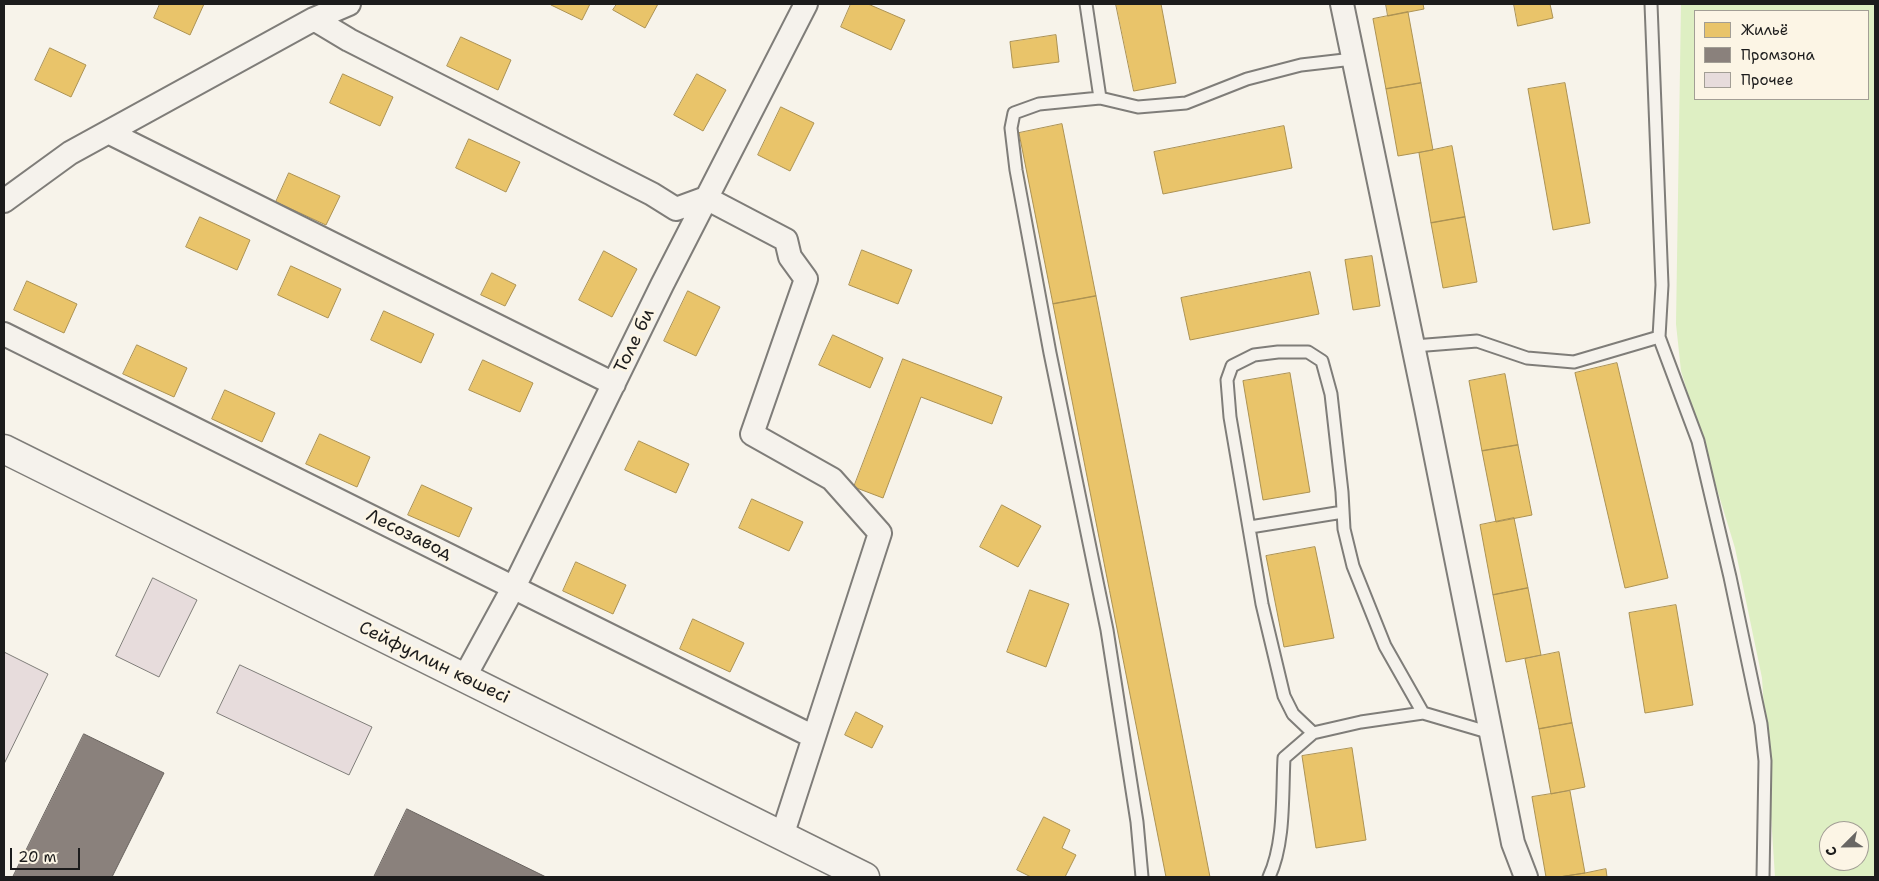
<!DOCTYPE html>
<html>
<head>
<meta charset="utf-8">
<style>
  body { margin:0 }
  #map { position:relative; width:1879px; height:881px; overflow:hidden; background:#f7f3ea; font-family:"Shantell Sans",sans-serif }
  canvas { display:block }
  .frame { position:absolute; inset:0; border:5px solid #1c1c1c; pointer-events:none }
  .legend { position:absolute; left:1694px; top:10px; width:175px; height:90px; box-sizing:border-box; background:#fcf5e5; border:1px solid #a29e95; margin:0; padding:6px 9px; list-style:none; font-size:15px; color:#1c1c1c }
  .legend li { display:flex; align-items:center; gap:10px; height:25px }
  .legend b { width:25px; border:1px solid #a29e95 }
  .north { position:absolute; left:1819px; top:821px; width:50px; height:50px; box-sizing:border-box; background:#fcf5e5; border:1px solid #a29e95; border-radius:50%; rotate:247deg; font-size:14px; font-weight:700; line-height:20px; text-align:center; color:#1c1c1c }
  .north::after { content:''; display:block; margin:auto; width:18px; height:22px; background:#696764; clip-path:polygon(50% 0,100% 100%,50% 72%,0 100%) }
  .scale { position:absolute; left:10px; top:848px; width:70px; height:22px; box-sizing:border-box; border:2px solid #1c1c1c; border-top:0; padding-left:6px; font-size:15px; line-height:18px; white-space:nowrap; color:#1c1c1c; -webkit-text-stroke:4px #fcf5e5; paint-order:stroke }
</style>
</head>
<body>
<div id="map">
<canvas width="1879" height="881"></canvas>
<div class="frame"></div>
<ul class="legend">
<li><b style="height:14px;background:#e9c46a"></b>Жильё</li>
<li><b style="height:14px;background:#8a817c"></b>Промзона</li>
<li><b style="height:14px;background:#e7dcdc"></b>Прочее</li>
</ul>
<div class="north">С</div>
<div class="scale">20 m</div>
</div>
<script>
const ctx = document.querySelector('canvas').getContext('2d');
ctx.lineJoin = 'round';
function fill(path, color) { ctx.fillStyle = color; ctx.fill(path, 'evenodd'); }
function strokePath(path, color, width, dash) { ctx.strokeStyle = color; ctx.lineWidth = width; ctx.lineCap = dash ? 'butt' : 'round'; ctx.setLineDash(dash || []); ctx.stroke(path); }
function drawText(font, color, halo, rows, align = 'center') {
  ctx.font = font + ' "Shantell Sans",sans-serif'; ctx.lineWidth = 5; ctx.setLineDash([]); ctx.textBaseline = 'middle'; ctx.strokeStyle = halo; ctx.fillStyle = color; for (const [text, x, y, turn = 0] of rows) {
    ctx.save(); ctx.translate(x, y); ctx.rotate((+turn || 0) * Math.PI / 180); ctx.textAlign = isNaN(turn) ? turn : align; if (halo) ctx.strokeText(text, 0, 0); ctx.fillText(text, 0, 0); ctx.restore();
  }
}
fill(new Path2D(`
  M1681 4H1875V877H1775L1762 678 1735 548 1681 371 1676 324ZM1695 11H1868V99H1695ZM1829 831H1859V861H1829Z`), '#deefc3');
const homes = new Path2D(`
  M160 4H204L190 35 154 18Z
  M551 4H590L582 20 551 5Z
  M617 4H658L645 28 613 10Z
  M851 4H868L905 20 891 50 841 27Z
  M1116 4H1161L1176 83 1134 91Z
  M1386 4H1423L1424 9 1388 16Z
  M1514 4H1550L1553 18 1518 26Z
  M1408 12 1421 83 1386 89 1373 19Z
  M1056 35 1059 62 1013 68 1010 42Z
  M461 37 511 60 498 90 447 66Z
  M50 48 86 65 71 97 35 80Z
  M343 74 393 97 380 126 330 103Z
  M697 74 726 90 703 131 674 115Z
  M1421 83 1433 150 1398 156 1386 89Z
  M1565 83 1590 223 1553 230 1528 89Z
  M781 107 814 123 790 171 758 155Z
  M1062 124 1096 296 1053 304 1019 133Z
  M1284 126 1292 168 1163 194 1154 152Z
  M469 139 520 162 506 192 456 168Z
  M1452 146 1465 217 1431 223 1419 153Z
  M289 173 340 196 326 225 276 202Z
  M200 217 250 240 237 270 186 247Z
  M1465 217 1477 282 1443 288 1431 223Z
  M862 250 912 270 898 304 849 285Z
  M604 251 637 269 612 317 579 300Z
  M1372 256 1380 306 1353 310 1345 260Z
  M291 266 341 289 328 318 278 295Z
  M1310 272 1319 314 1190 340 1181 298Z
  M492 273 516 285 505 306 481 295Z
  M27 281 77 304 64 333 14 310Z
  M688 291 720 307 696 356 664 341Z
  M1096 296 1210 877H1166L1053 304Z
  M384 311 434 334 421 363 371 340Z
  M833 335 883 358 870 388 819 365Z
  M137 345 187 368 174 397 123 374Z
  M903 359 1002 397 992 424 921 397 883 498 854 487Z
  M483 360 533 383 520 412 469 390Z
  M1617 363 1668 578 1625 588 1575 373Z
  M1290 373 1310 492 1263 500 1243 381Z
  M1505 374 1518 445 1482 451 1469 381Z
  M225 390 275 413 262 442 212 419Z
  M320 434 370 457 357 487 306 464Z
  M639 441 689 464 676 493 625 470Z
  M1518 445 1532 515 1496 522 1482 451Z
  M422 485 472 508 459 537 408 515Z
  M752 499 803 522 789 551 739 528Z
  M1002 505 1041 526 1018 567 980 547Z
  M1514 518 1528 588 1493 595 1480 525Z
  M1315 547 1334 638 1284 647 1266 556Z
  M576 562 626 585 613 614 563 591Z
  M1528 588 1541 655 1506 662 1493 595Z
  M1030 590 1069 604 1046 667 1007 652Z
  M1676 605 1693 705 1645 713 1629 613Z
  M693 619 744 643 730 672 680 649Z
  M1559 652 1572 723 1539 729 1525 659Z
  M856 712 883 726 872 748 845 735Z
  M1572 723 1585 787 1551 794 1539 729Z
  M1352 748 1366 840 1316 848 1302 756Z
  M1570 791 1585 873 1559 877H1546L1532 797Z
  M1044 817 1070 830 1062 848 1076 855 1065 877H1031L1017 870Z
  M1606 869 1607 877H1559L1585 873Z`);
fill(homes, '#e9c46a');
strokePath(homes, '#ac9253', 1);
const industry = new Path2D(`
  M84 734 164 773 112 877H13Z
  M407 809 546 877H374Z`);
fill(industry, '#8a817c');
strokePath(industry, '#69635f', 1);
const building = new Path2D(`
  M153 578 197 600 159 677 116 656Z
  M4 652 48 674 4 764Z
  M240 665 372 727 349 775 217 713Z`);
fill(building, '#e7dcdc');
strokePath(building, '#7f7d79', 1);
const lane = new Path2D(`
  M1086 4 1100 98
  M1651 4 1662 285 1659 337
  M1414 346 1477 341 1527 358 1574 362 1659 337 1698 441 1730 577 1761 724 1765 761 1763 877
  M1250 527 1343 512
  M1313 733 1293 714 1284 696 1262 604 1230 417 1227 380 1232 366 1254 355 1278 352H1308L1322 361 1331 394 1342 492 1344 529 1353 566 1385 646 1423 713
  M1142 877 1137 822 1107 630 1050 353 1016 170 1011 128 1014 113 1039 104 1100 98 1138 107 1186 103 1247 79 1301 65 1353 59
  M1269 877C1285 843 1282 795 1284 758L1313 733 1361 722 1423 713 1491 733`);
const street = new Path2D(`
  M1342 4 1426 408 1513 843 1526 877
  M314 19 349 4
  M108 132 614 384
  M4 201 70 153 314 19 349 40 652 194 676 209 706 198 786 240 790 257 806 279 752 434 832 479 880 533 782 836
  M4 334 814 737
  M464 678 518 579 662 285 806 4`);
const secondary = new Path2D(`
  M4 449 865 877`);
strokePath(lane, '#7f7d79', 15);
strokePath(street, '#7f7d79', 26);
strokePath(secondary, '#7f7d79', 31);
strokePath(lane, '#f5f2ec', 11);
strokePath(street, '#f5f2ec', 22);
strokePath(secondary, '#f5f2ec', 28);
drawText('18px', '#1c1c1c', '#fcf5e5', [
  ["Толе би",635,341,-64],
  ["Лесозавод",409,535,26],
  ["Сейфуллин көшесі",434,663,26]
]);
</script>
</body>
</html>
